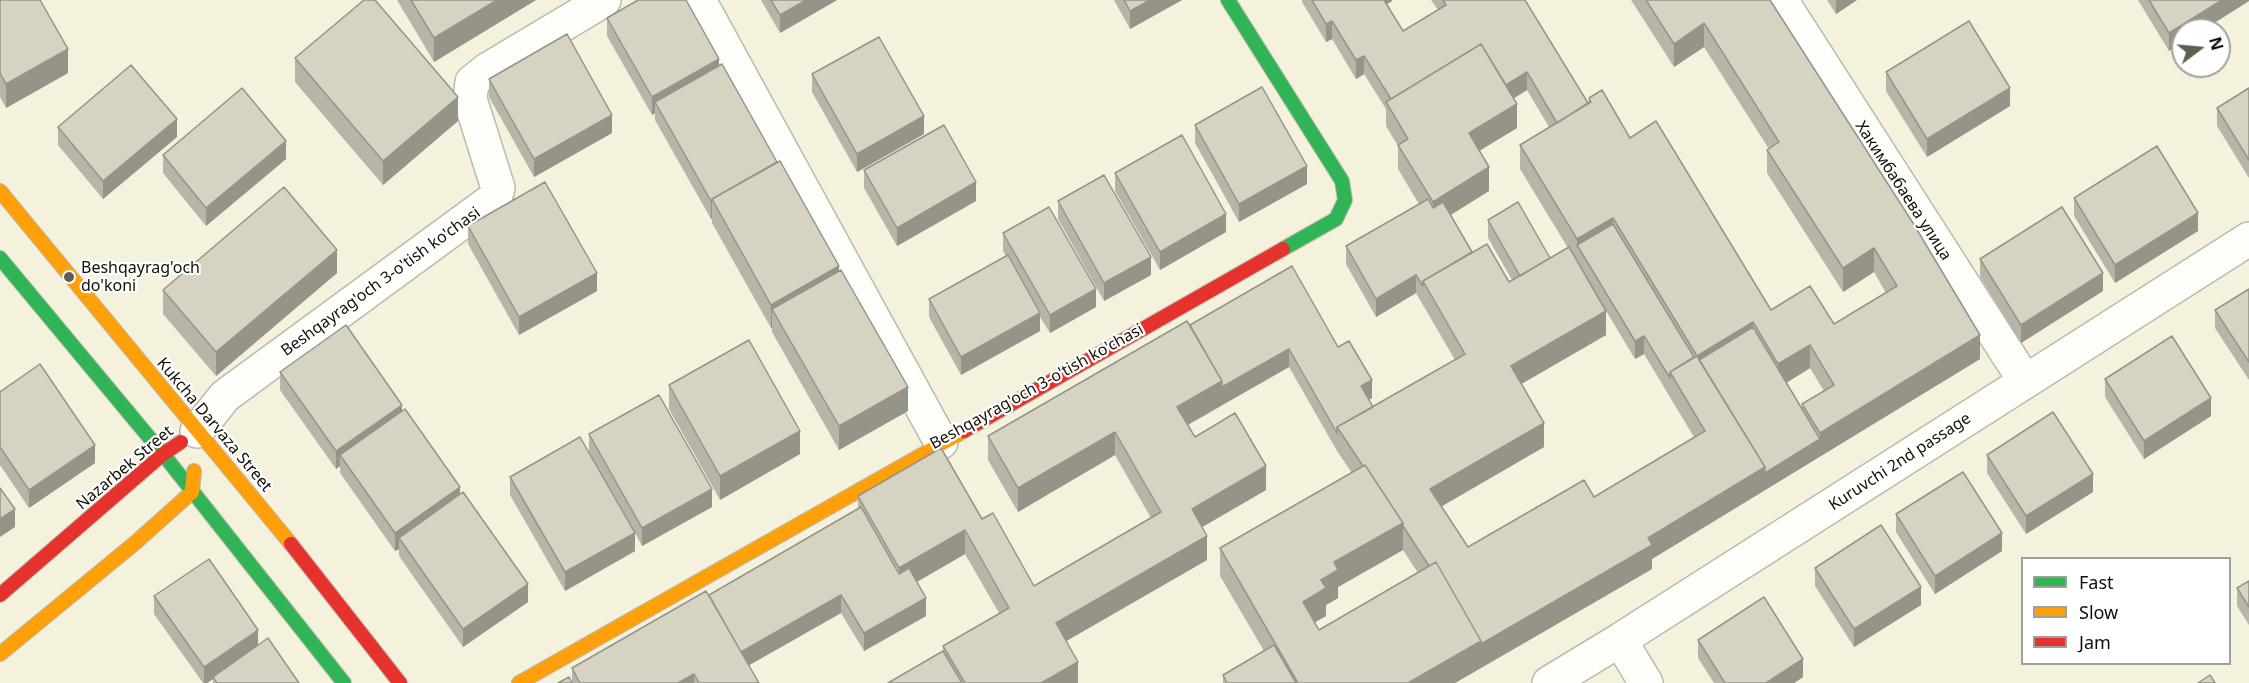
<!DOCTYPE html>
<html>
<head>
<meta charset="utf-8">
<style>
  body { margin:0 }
  #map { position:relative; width:2249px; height:683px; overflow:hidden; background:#f4f1dd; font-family:"Noto Sans",sans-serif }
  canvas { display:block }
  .legend { position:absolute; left:2021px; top:557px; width:210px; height:108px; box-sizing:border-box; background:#fff; border:2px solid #a09f9b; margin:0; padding:8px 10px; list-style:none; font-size:18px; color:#120f04 }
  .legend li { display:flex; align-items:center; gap:12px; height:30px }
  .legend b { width:30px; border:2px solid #a09f9b }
  .north { position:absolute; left:2171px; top:18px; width:60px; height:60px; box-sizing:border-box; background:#fff; border:2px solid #a09f9b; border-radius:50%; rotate:74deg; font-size:16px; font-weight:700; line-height:24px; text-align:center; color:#120f04 }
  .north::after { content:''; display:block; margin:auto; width:21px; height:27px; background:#615e50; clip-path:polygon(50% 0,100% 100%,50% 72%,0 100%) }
</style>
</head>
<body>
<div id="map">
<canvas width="2249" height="683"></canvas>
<ul class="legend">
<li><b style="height:8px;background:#30b455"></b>Fast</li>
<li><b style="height:8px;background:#ff9f0a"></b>Slow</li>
<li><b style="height:8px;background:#e5322d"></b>Jam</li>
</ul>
<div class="north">N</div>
</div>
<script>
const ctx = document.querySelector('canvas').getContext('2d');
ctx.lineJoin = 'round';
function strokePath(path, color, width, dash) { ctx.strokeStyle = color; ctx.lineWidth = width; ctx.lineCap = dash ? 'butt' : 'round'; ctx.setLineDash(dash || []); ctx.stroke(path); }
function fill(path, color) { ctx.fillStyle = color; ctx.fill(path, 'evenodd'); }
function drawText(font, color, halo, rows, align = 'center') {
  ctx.font = font + ' "Noto Sans",sans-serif'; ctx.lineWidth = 4.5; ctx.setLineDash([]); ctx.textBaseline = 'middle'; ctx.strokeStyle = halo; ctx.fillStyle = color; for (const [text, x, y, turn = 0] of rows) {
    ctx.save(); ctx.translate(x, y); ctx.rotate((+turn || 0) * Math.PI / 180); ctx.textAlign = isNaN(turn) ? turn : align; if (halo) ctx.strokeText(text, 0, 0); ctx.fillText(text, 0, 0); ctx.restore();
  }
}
const street = new Path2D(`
  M699 0 941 442
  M1781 0 2025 381
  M197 431 225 396 495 198 498 188 470 99 472 82 487 70 604 0
  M1620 640 1646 683
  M1549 683 1620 640 2249 239`);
const fast = new Path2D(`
  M1228 0 1342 181 1345 200 1336 219 1283 249
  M0 258 163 454 344 683`);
const slow = new Path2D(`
  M0 191 291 544
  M0 654 135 543 192 492 194 471
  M519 683 964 431`);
const jam = new Path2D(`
  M964 431 1283 249
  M291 544 400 683
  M0 595 163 454 181 442`);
strokePath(street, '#bcbaaa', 36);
strokePath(fast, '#bcbaaa', 16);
strokePath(slow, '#bcbaaa', 16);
strokePath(jam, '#bcbaaa', 16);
strokePath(street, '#fdfdfa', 33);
strokePath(fast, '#30b455', 14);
strokePath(slow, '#ff9f0a', 14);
strokePath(jam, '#e5322d', 14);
fill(new Path2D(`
  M0 0 68 73 6 108 0 97Z
  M397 0H536L434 62Z
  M761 0H837L780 33Z
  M1114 0H1182L1130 29Z
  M1302 0H1392V1L1387 4 1403 31 1438 10 1431 0H1525L1588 103 1589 98 1630 138 1771 310 1834 324 1886 293 1874 272 1843 292 1767 173V150L1769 149 1704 47 1674 67 1631 0H1770L1980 359 1652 559V569L1455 683H1223V675L1264 651 1220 576V548L1352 473 1337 451 1289 367 1188 425 1195 437 1266 490 1202 527 1207 560 1066 641 1078 683H888L943 651V646L999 613 965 554 917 582 926 616 864 651 841 613 749 665 759 683H558L572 682V668L709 595 858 508V496L982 519 1034 586 1151 518 1115 455 1018 512 988 460V436L1190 325 1338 347 1372 398 1369 400 1373 407 1455 360 1416 293 1376 317 1346 264V246L1419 204 1398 169V146L1386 126V109L1364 74 1356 79 1332 39 1326 42 1302 2ZM1527 90 1549 127 1520 145V169L1568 248 1550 258 1488 220V238L1512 280 1509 282 1472 252 1450 215 1489 191 1479 151 1517 128 1514 98ZM1606 311 1635 359 1644 354 1694 437 1594 497 1468 547 1442 506 1544 447 1521 384 1606 335ZM1810 368 1824 391 1802 404V409L1786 383ZM1403 550 1418 573 1319 630 1315 622 1326 616V605L1338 598V587Z
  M1827 0H1857L1836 14Z
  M2138 0H2249V1L2203 30H2183L2169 51Z
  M607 18 719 66 777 162 839 271 908 411 839 450 772 332V328H771L712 223V219H711L655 120V113L652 115 607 36Z
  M295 58 458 121 383 185 295 82Z
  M1886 72 2010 106 1927 157 1886 91Z
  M812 74 924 134 857 172 812 92Z
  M489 79 612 133 534 177 489 97Z
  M2249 88V178L2217 126V108Z
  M1195 125 1307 184 1239 222 1195 143Z
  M58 127 177 137 103 199 58 145Z
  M163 155 286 159 206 226 163 173Z
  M864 170 976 201 897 246 864 188Z
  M1115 173 1226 232 1160 270 1115 191Z
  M2074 198 2198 231 2115 283 2074 216Z
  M1058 201 1151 275 1104 301 1058 219Z
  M468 226 597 291 519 335 468 244Z
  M1003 233 1096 307 1050 333 1040 317V331L961 375 929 317V299L1006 256 1003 251Z
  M1980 259 2103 291 2021 343 1980 277Z
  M337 273 216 376 163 314V290Z
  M2249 289V380L2215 328V310Z
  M280 372 402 411 460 494 528 602 463 647 399 556V549L395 551 340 473V466L336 469 280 390Z
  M2105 379 2211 416 2144 459 2105 397Z
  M669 385 800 454 720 500 669 409Z
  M0 392 95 463 29 508 0 465Z
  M589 434 712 507 642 546 635 533V551L565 591 510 495V477L589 452Z
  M1987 455 2093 492 2026 534 1987 473Z
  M1896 514 2002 551 1935 594 1896 532Z
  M1815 568 1921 605 1854 647 1815 586Z
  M2249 581V625L2237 606V588Z
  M154 596 258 646 299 683H213V679L207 683H203L154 614Z
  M1698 640 1803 677 1794 683H1714L1698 658Z`), '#b8b5a8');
fill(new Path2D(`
  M497 0H536L434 62V38Z
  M806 0H837L780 33V15Z
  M1150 0H1182L1130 29V11Z
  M1379 0H1392V1L1379 9Z
  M1836 0H1857L1836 14Z
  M2222 0H2249V1L2203 30H2183V42L2169 51V33Z
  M1332 21V39L1326 42V24Z
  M1704 23V47L1674 67V44Z
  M68 49V73L6 108V84Z
  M1364 56V74L1356 79V60Z
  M719 59V77L655 102V113L652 115V97Z
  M1527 72V90L1503 105V87Z
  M2010 88V106L1927 157V139Z
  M458 97V121L383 185V161Z
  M1517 104V128L1469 157V133Z
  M612 115V133L534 177V159Z
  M924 116V134L857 172V154Z
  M177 119V137L103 199V181Z
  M286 141V159L206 226V208Z
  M1307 166V184L1239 222V204Z
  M1489 167V191L1433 226V202Z
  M976 182V201L897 246V228Z
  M711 201H712V219H711Z
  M2198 213V231L2115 283V265Z
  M1226 214V232L1160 270V252Z
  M1613 218V242L1577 245V239Z
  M1874 248V272L1843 292V268Z
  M337 250V273L216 376V352Z
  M1151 257V275L1104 301V283Z
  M839 266V289L772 309V328H771V305Z
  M597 273V291L519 335V317Z
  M2103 273V291L2021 343V325Z
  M1416 275V293L1376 317V299Z
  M1096 289V307L1050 333V315Z
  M1606 311V335L1511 390V366Z
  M1040 313V331L961 375V357Z
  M1753 322V345L1705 374 1697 356Z
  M1980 335V359L1652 559V569L1455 683H1408L1765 467 1820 439V433Z
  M1644 336V354L1635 359V341Z
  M1810 345V368L1778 388V364Z
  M1289 349V367L1222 405V387Z
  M1372 380V398L1361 404V386Z
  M1222 381V405L1177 431V407Z
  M908 387V411L839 450V426Z
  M2211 398V416L2144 459V441Z
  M402 405V423L340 455V466L336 469V451Z
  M1544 423V447L1430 513V489Z
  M800 431V454L720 500V476Z
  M1115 432V455L1018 512V488Z
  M95 445V463L29 508V490Z
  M1266 466V490L1192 533V509Z
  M2093 474V492L2026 534V516Z
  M460 487V505L399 538V549L395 551V533Z
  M712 489V507L642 546V528Z
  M15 509V527L0 537V519Z
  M1403 523V550L1338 587V598L1326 605V616L1303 629V602L1321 580 1334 562Z
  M965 530V554L899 592V568Z
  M635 533V551L565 591V572Z
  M2002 533V551L1935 594V576Z
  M1207 536V560L1056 647V623Z
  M528 584V602L463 647V629Z
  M1921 587V605L1854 647V629Z
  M841 595V613L739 671V653Z
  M926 598V616L864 651V633Z
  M258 630V648L213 677V679L207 683H204V667Z
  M1803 659V677L1794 683H1766Z
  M1078 662V683H1041Z
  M694 674V683H678Z`), '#969488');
const building = new Path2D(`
  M0 0H40L68 49 6 84 0 73Z
  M364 0H375L458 97 383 161 295 58Z
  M411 0H497L434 38Z
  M638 0H686L719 59 652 97 607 18Z
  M771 0H806L780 15Z
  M1124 0H1150L1130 11Z
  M1312 0H1384L1403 31 1446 5 1443 0H1525L1588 103 1557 123 1527 72 1506 85 1481 44 1391 99 1364 56 1356 60 1332 21 1326 24Z
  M1646 0H1770L1913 223 1980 335 1820 433 1802 404 1834 385 1810 345 1778 364 1753 322 1697 356 1613 218 1577 239 1520 145 1591 102 1589 98 1602 90 1630 138 1656 121 1771 310 1810 286 1834 324 1897 286 1874 248 1843 268 1767 150 1779 142 1704 23 1674 44Z
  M2149 0H2222L2169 33Z
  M1969 21 2010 88 1927 139 1886 72Z
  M567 34 612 115 534 159 489 79Z
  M879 37 924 116 857 154 812 74Z
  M1481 44 1517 104 1469 133 1489 167 1433 202 1398 145 1408 139 1386 102Z
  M722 64 777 162 712 199V200L711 201 655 102Z
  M131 65 177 119 103 181 58 127Z
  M1262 87 1307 166 1239 204 1195 125Z
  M242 88 286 141 206 208 163 155Z
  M2249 88V160L2217 108Z
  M944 125 976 182 897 228 864 170Z
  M1182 135 1226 214 1160 252 1115 173Z
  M2157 146 2198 213 2115 265 2074 198Z
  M780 161 839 266 771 305 712 199Z
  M1104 175 1151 257 1104 283 1058 201Z
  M545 182 597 273 519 317 468 226Z
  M284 187 337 250 216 352 163 290Z
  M1428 199 1433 208 1443 202 1472 252 1423 281V286L1416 275 1376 299 1346 246Z
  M1518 202 1550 258 1520 276 1488 220Z
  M1049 207 1096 289 1050 315 1003 233Z
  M2062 207 2103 273 2021 325 1980 259Z
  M1613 224 1694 357 1670 372V378L1644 336 1635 341 1577 245Z
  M1487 244 1509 282 1569 247 1606 311 1511 366 1544 423 1430 489 1468 547 1584 480 1594 497 1705 431 1670 372 1697 356 1765 467 1648 538 1652 545 1481 644V641L1436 562 1429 566 1403 526V523L1365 465 1363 466 1337 427 1465 354 1423 281Z
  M1008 255 1040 313 961 357 929 299Z
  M1292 266 1338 347 1349 341 1372 380 1361 386 1373 407 1337 427V433L1289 349 1222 387V381L1190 325Z
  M841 270 908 387 839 426 772 309Z
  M2249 289V362L2215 310Z
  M1187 321 1222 381 1177 407 1195 437 1235 413 1266 466 1192 509 1207 536 1056 623 1078 662 1041 683H965L943 646 1009 608 965 530 899 568 858 496 941 448 982 519 993 513 1034 586 1161 512 1115 432 1018 488 988 436Z
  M346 325 402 405 336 451 280 372Z
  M1753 327 1820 439 1765 473V467L1699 360Z
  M2172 336 2211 398 2144 441 2105 379Z
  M749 340 800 431 720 476 669 385Z
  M40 364 95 445 29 490 0 447V392Z
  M659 395 712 489 642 528 589 434Z
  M405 409 460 487 395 533 340 455Z
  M2053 412 2093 474 2026 516 1987 455Z
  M580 437 635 533 565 572 510 477Z
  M1365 465 1403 523 1334 562 1338 570 1321 580 1326 588 1303 602 1319 630 1436 562 1481 641 1408 683H1298L1220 548Z
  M1963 472 2002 533 1935 576 1896 514Z
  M0 488 15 509 0 519Z
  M463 492 528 584 463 629 399 538Z
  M861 507 899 574 909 568 926 598 864 633 841 595 741 652 709 595Z
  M1881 525 1921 587 1854 629 1815 568Z
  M209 559 258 630 204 667 154 596Z
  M2249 581V607L2237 588Z
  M706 591 759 683H699L694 674 678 683H580L572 668Z
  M1764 597 1803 659 1766 683H1725L1698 640Z
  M268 638 299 683H217L213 677Z
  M1274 645 1296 683H1227L1223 675Z
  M943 651 962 683H888Z
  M2210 675 2215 683H2198Z
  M569 677 572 683H558Z`);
fill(building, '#d6d3c3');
strokePath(building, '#969488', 1.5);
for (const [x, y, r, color] of [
  [69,277,6,"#615e50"]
]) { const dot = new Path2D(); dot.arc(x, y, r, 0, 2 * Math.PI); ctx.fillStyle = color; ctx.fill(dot); strokePath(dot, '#fff', 2); }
drawText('16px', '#120f04', '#fff', [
  ["Хакимбабаева улица",1903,191,57],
  ["Beshqayrag'och 3-o'tish ko'chasi",381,282,-36],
  ["Beshqayrag'och 3-o'tish ko'chasi",1037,387,-29],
  ["Kukcha Darvaza Street",214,425,50],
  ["Kuruvchi 2nd passage",1900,462,-33],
  ["Nazarbek Street",125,468,-40]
]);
drawText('16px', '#120f04', '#fff', [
  ["Beshqayrag'och",81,268],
  ["do'koni",81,286]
], 'left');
</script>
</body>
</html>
